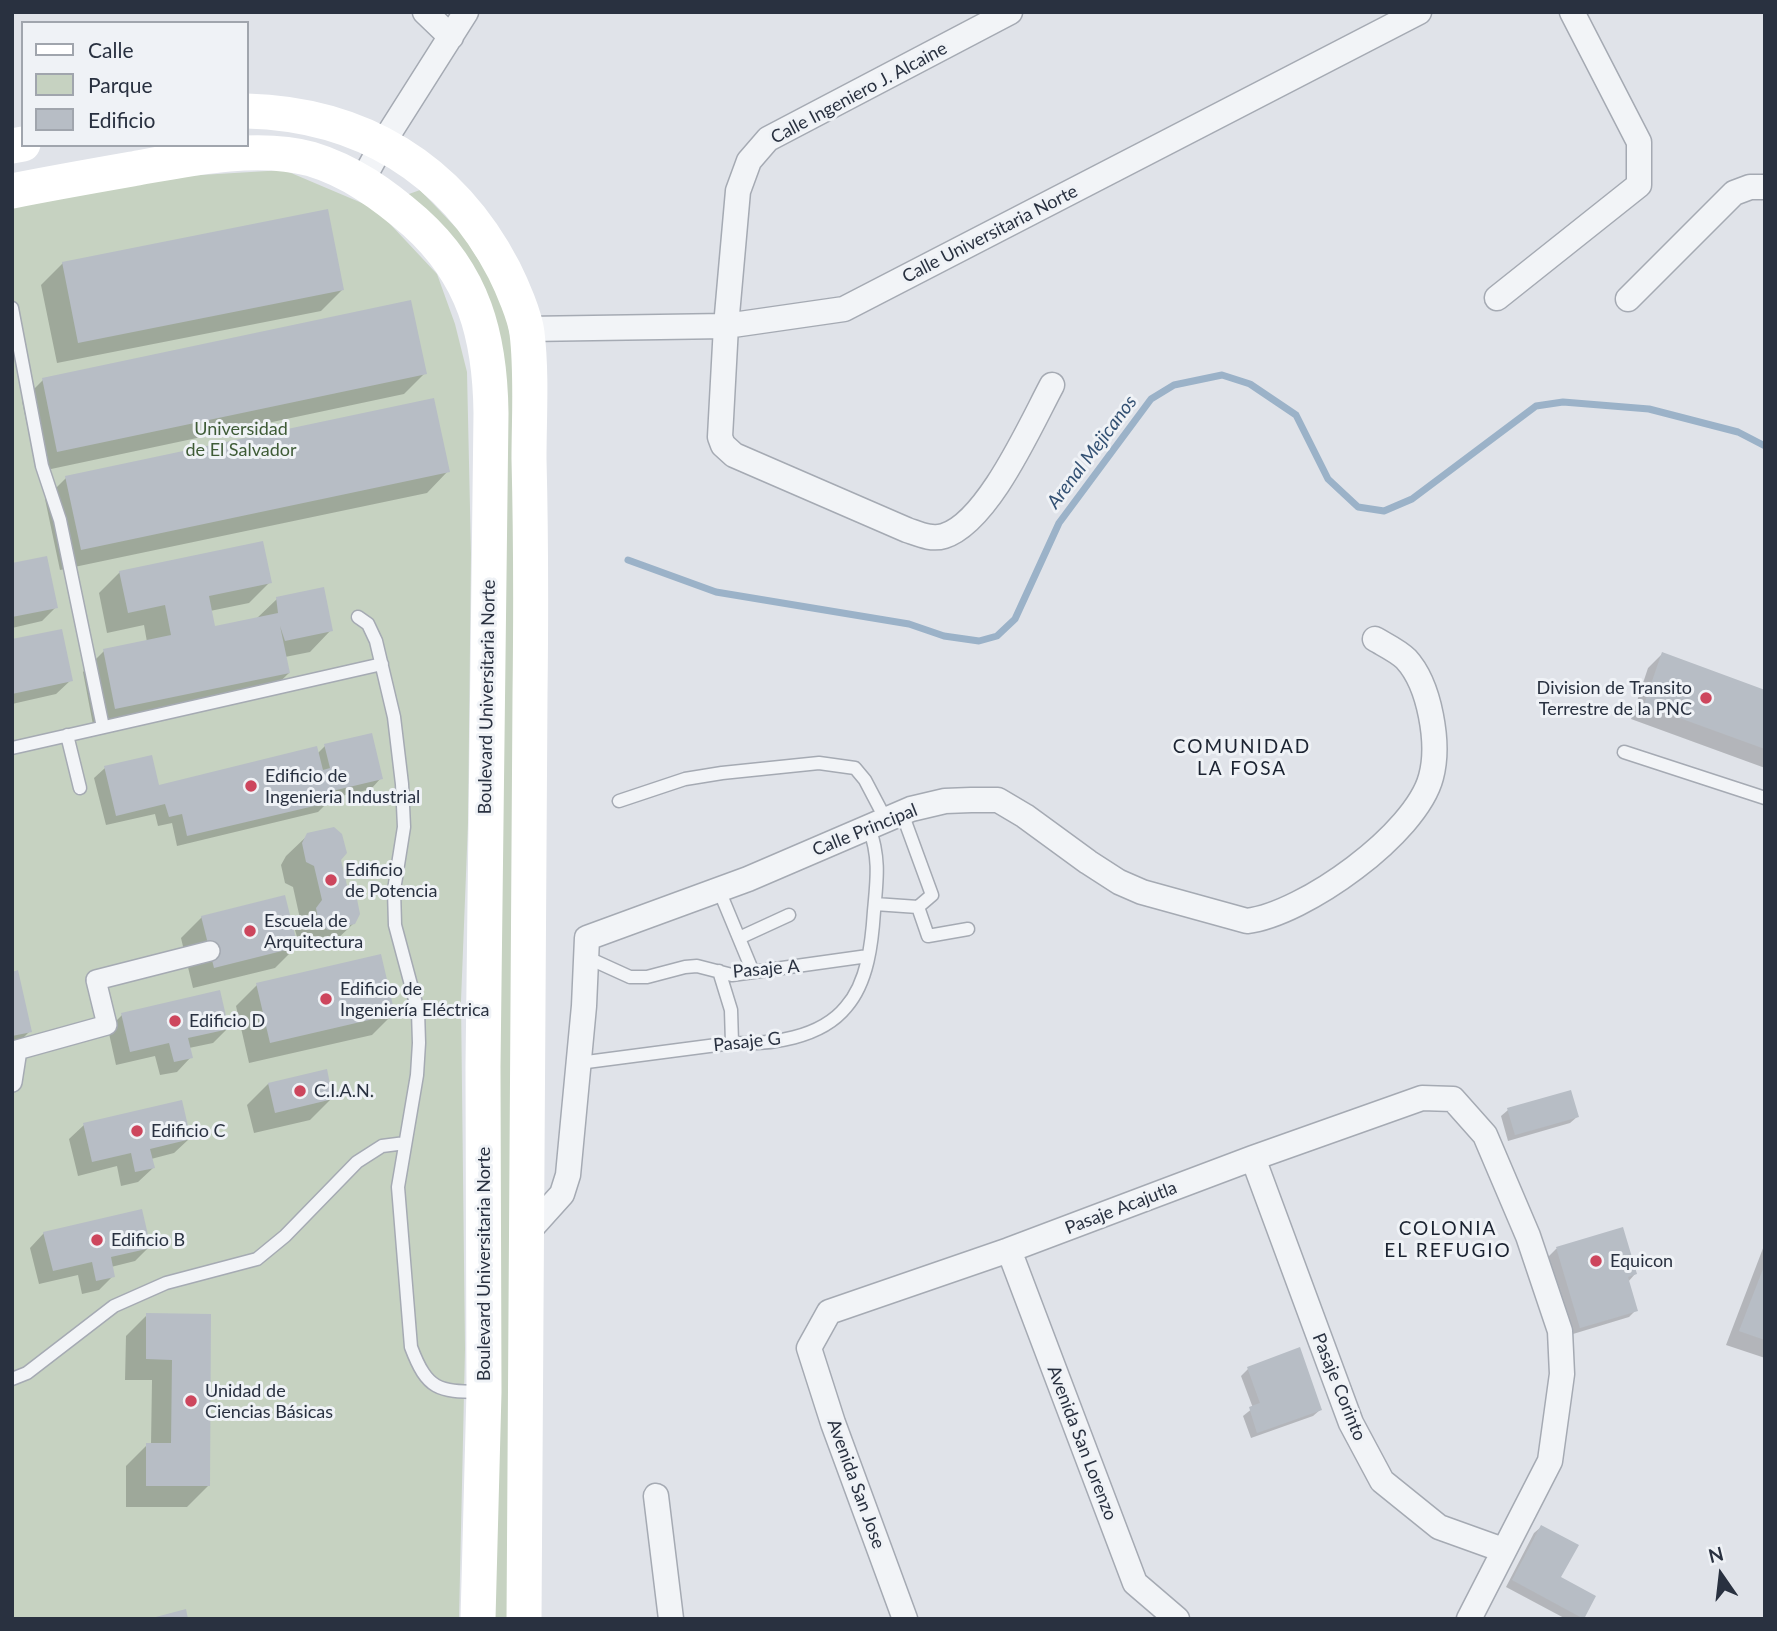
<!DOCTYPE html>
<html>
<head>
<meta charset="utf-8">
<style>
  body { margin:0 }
  #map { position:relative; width:1777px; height:1631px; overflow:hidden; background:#e0e3e9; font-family:Lato,sans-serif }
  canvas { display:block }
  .frame { position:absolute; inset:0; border:14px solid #293140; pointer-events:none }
  .legend { position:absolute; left:21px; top:21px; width:228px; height:126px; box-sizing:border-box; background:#eff2f6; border:2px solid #a0a5ad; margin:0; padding:9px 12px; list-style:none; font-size:21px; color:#293140 }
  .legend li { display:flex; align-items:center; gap:14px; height:35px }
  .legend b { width:35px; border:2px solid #a0a5ad }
  .north { position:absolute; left:1686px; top:1540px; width:70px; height:70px; -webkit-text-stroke:5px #eff2f6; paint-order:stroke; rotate:346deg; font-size:19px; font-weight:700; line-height:28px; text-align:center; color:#293140 }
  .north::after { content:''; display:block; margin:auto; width:24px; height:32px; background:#293140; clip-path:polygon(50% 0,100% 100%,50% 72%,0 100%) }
</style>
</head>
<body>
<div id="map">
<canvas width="1777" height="1631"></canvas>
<div class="frame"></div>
<ul class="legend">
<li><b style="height:9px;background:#fff"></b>Calle</li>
<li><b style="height:19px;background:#c6d2c1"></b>Parque</li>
<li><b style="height:19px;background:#b7bdc5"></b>Edificio</li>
</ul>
<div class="north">N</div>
</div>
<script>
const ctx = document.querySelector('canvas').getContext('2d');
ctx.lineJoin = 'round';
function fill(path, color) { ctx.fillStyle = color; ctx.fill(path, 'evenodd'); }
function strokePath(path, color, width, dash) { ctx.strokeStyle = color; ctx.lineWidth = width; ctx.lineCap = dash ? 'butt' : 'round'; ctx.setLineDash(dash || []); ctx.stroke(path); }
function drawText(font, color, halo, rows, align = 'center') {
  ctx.font = font + ' Lato,sans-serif'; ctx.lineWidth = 6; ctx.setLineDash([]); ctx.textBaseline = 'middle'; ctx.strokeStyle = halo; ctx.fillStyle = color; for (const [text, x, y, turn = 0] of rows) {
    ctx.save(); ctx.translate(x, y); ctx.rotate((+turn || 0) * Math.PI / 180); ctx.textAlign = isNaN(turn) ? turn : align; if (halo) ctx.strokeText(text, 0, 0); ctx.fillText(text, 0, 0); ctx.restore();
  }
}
fill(new Path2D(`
  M284 170 376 209 437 274 455 324 467 372 471 554 468 823 461 1001 465 1349 459 1619H12V205L168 177Z
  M420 190 463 235 502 297 517 369 511 1619H492L500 383 406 200 409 194Z`), '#c6d2c1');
fill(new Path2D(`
  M63 263 342 290 321 311 57 363 41 285Z
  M425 373 404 394 37 472 22 401 43 380Z
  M448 471 427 493 60 570 45 499 66 478Z
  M12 565 56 607 42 621 12 628Z
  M120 572 270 582 249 603 210 611 214 628 256 619 277 599 331 630 310 652 285 657 289 673 267 694 94 730 83 672 104 651 147 642 144 625 107 633 99 593Z
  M12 641 71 680 56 694 12 704Z
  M1662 654 1765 692V768L1631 719 1648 668Z
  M325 746 381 778 371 789 328 799 329 801 318 812 177 846 172 823 158 826 155 814 106 825 94 778 105 768 158 787 317 754Z
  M308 835 339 860 354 923 332 944 306 950 295 942 296 947 275 968 193 988 181 938 202 917 298 940 295 930 301 923 293 887 285 883 281 865 286 856Z
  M12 973 30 1031 12 1049Z
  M257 985 393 1014 372 1035 249 1063 236 1006Z
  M122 1015 227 1029 213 1043 189 1048 191 1057 177 1072 160 1075 155 1056 116 1065 108 1029Z
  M268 1084 331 1099 310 1120 254 1133 247 1105Z
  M1508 1110 1577 1117 1570 1123 1508 1141 1501 1116Z
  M84 1125 189 1139 174 1153 151 1159 153 1168 138 1182 121 1186 117 1166 78 1176 69 1139Z
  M1622 1229 1635 1274 1628 1282 1636 1310 1629 1317 1573 1334 1564 1303 1559 1304 1546 1259 1556 1249Z
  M44 1233 149 1247 135 1261 111 1267 113 1276 99 1290 82 1294 78 1275 39 1284 30 1248Z
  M1765 1243V1358L1726 1345Z
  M147 1315H210L208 1486 187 1507H126V1466L147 1445H151L152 1380H125L126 1336Z
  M1248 1369 1320 1410 1313 1416 1251 1438 1243 1416 1253 1408 1241 1376Z
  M1541 1527 1558 1578 1582 1619H1566L1506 1587 1534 1533Z`), '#0003');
strokePath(new Path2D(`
  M628 560 716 592 909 624 944 636 979 641 997 636 1015 619 1059 523 1151 399 1174 385 1222 375 1250 384 1296 415 1328 479 1358 507 1384 511 1412 499 1536 406 1563 402 1649 409 1738 432 1765 446`), '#9bb2c8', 7);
fill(new Path2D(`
  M328 209 344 290 78 343 62 262Z
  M411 300 427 374 57 452 42 378Z
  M434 398 450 472 81 550 65 476Z
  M263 541 272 583 209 596 215 626 278 613 276 597 324 587 333 631 285 641 280 626 290 673 115 709 103 649 171 635 165 605 128 613 119 571Z
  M47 556 58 608 12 617V563Z
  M62 629 73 681 12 694V639Z
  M1662 652 1765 690V749L1644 705Z
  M372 733 383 779 328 792 331 802 187 836 182 814 169 817 165 804 116 816 104 766 152 755 159 785 317 746 323 770 330 768 324 744Z
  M334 827 342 834 347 853 341 860 349 894 357 899 360 914 355 924 328 930 319 924 316 908 322 900 314 866 306 862 302 843 307 833Z
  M285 895 298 947 214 968 201 916Z
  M381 954 395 1014 270 1043 256 983Z
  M18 970 32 1032 12 1036V972Z
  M220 990 229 1029 188 1038 193 1058 174 1062 169 1043 130 1052 121 1013Z
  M327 1069 333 1099 275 1113 268 1083Z
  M1571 1090 1579 1117 1515 1135 1507 1108Z
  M182 1100 191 1139 150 1149 155 1168 135 1172 131 1153 92 1162 83 1123Z
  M142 1209 151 1248 111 1257 115 1277 96 1281 92 1262 53 1271 43 1232Z
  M1623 1227 1637 1274 1628 1277 1638 1311 1580 1328 1556 1247Z
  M1765 1264V1340L1739 1331Z
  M146 1313 211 1314 210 1486H146V1443H171L172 1360 146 1359Z
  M1300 1347 1322 1410 1257 1433 1249 1407 1260 1403 1247 1367Z
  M1541 1525 1579 1545 1561 1577 1596 1596 1584 1619 1512 1580Z
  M186 1609 188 1619H153L152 1618Z`), '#b7bdc5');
const service = new Path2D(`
  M12 308 42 466 60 520 103 727
  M358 617 368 624 376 641 394 717 402 784 404 827 394 890 395 925 418 1011 419 1043 417 1075 398 1187 411 1347C428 1392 439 1391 483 1392
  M67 735 80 788
  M12 748 382 664
  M1624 752 1765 798
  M619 801 685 779 722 773 819 763 855 768 865 780 886 820
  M902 813 932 895 918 907
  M719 890 753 972
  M875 904 918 907 928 936 968 929
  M739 938 789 915
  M586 957 630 977H647L685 967 697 966 732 975 868 956
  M719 971 731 1010 732 1043
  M579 1063 732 1043C770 1045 821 1038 846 1007 868 982 872 942 874 911 877 879 880 858 869 827
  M12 1379 27 1373 114 1306 166 1283 257 1259 285 1236 357 1162 382 1146 405 1143`);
const pedestrian = new Path2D(`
  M12 1082 17 1050 107 1025 96 980 210 951`);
const minor = new Path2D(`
  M425 12 451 37
  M1010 12 768 139 749 161 738 191 726 326 720 437 723 445 734 455 907 530C919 534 931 540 944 536 988 522 1030 426 1052 385
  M362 181 383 143 466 12
  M1497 298 1639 185V142L1572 12
  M1628 299 1734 193 1750 187H1765
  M527 329 726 326 844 309 1419 12
  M1253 1158 1351 1423 1382 1481 1439 1527 1503 1550
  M526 1234 562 1194 568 1175 584 1006 587 938 748 879 911 809 945 801 971 800H998L1025 816 1088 862 1119 882 1142 892 1247 921C1304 914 1416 834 1431 777 1440 744 1430 685 1406 659 1398 651 1385 645 1375 639
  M1009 1250 1135 1583 1177 1619
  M656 1496 671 1619
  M905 1619 833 1423 809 1348 829 1312 1009 1250 1253 1158 1422 1098 1453 1099 1485 1135 1528 1236 1560 1331 1562 1374 1550 1461 1469 1619`);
strokePath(service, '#a5aab3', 15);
strokePath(pedestrian, '#a5aab3', 22);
strokePath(minor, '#a5aab3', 27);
strokePath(service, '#f2f4f7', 12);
strokePath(pedestrian, '#f2f4f7', 19);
strokePath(minor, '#f2f4f7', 24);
strokePath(new Path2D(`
  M247 111C361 114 451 168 504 270 512 286 525 316 527 333 532 374 529 418 529 459 531 538 531 616 530 695 528 1003 526 1311 524 1619
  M12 146 23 144
  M12 191C52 183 92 176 132 169 187 159 257 144 311 159 351 171 384 195 415 222 474 275 490 336 491 413L483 1066 484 1392 478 1619`), '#fff', 35);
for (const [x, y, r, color] of [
  [1706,698,7,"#cd465d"],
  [251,786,7,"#cd465d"],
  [331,880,7,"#cd465d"],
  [250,931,7,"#cd465d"],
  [326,999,7,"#cd465d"],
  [175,1021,7,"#cd465d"],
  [300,1091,7,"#cd465d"],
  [137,1131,7,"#cd465d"],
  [97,1240,7,"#cd465d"],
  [1596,1261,7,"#cd465d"],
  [191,1401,7,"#cd465d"]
]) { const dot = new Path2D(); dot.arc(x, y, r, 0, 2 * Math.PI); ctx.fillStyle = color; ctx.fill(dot); strokePath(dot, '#eff2f6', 2.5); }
drawText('18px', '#293140', '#eff2f6', [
  ["Calle Ingeniero J. Alcaine",859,93,-28],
  ["Calle Universitaria Norte",990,234,-27],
  ["Boulevard Universitaria Norte",487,697,-89],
  ["Calle Principal",865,830,-22],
  ["Pasaje A",766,969,-5],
  ["Pasaje G",747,1042,-6],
  ["Pasaje Acajutla",1121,1208,-21],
  ["Boulevard Universitaria Norte",484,1264,-90],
  ["Pasaje Corinto",1339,1387,68],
  ["Avenida San Lorenzo",1082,1443,69],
  ["Avenida San Jose",856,1484,70]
]);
drawText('18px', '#3e5b36', '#eff2f6', [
  ["Universidad",241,429],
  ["de El Salvador",241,450]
]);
drawText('18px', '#293140', '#eff2f6', [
  ["Division de Transito",1692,688,"right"],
  ["Terrestre de la PNC",1692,709,"right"],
  ["Edificio de",265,776],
  ["Ingenieria Industrial",265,797],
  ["Edificio",345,870],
  ["de Potencia",345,891],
  ["Escuela de",264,921],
  ["Arquitectura",264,942],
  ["Edificio de",340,989],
  ["Ingeniería Eléctrica",340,1010],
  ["Edificio D",189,1021],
  ["C.I.A.N.",314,1091],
  ["Edificio C",151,1131],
  ["Edificio B",111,1240],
  ["Equicon",1610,1261],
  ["Unidad de",205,1391],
  ["Ciencias Básicas",205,1412]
], 'left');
drawText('italic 19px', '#335173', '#eff2f6', [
  ["Arenal Mejicanos",1092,452,-53]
]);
ctx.letterSpacing = '2px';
drawText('19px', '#1b2331', '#eff2f6', [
  ["COMUNIDAD",1242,747],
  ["LA FOSA",1242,769],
  ["COLONIA",1448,1229],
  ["EL REFUGIO",1448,1251]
]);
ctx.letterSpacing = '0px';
</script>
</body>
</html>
